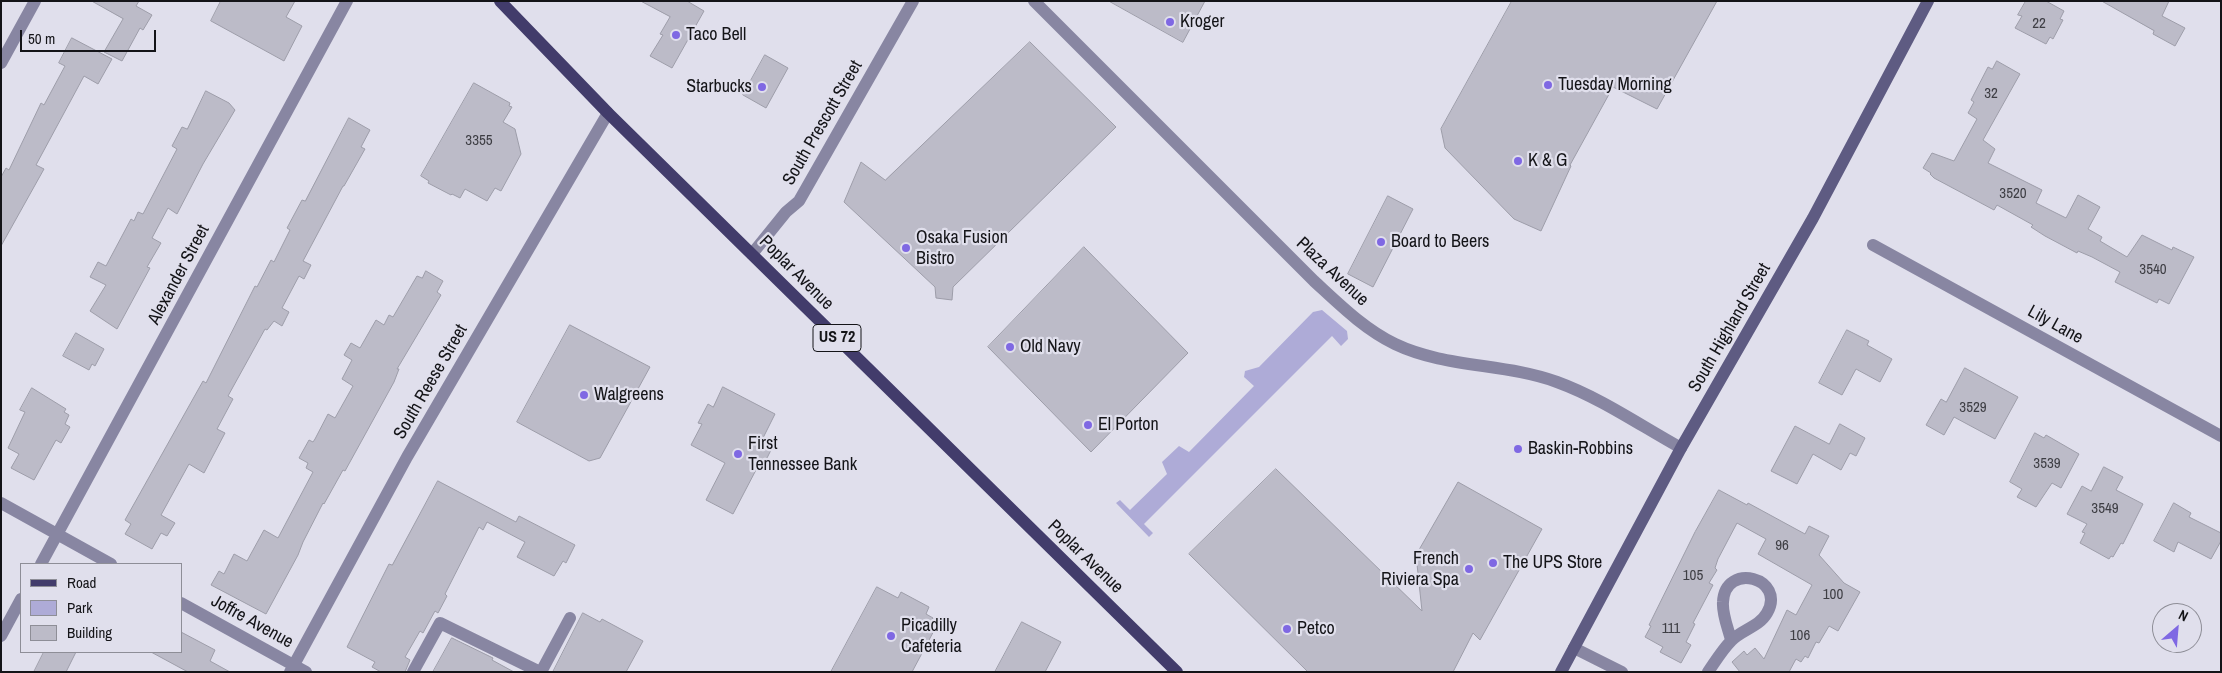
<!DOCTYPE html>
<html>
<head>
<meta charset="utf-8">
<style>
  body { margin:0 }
  #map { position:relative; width:2222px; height:673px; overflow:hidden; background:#e0dfec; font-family:"Archivo Narrow",sans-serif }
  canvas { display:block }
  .frame { position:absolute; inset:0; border:2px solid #141418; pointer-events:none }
  .legend { position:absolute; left:20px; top:563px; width:162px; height:90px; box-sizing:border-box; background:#e0dfec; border:1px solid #8e8e97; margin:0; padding:6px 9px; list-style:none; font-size:15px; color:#141418 }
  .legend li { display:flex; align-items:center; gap:10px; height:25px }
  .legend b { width:25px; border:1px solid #8e8e97 }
  .north { position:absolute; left:2152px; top:603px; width:50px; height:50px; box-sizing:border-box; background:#e0dfec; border:1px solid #8e8e97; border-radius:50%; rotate:27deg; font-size:14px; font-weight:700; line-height:20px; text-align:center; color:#141418 }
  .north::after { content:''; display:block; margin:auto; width:18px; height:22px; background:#7f68e3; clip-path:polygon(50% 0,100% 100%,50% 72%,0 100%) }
  .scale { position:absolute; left:20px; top:30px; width:136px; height:22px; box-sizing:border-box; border:2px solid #141418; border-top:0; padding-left:6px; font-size:15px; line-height:18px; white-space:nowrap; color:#141418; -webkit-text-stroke:4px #e0dfec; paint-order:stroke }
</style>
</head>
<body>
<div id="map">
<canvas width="2222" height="673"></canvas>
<div class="frame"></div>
<ul class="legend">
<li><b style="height:6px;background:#423c6b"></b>Road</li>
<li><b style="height:14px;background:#aeabd7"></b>Park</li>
<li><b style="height:14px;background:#bcbbc8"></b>Building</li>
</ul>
<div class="north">N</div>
<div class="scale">50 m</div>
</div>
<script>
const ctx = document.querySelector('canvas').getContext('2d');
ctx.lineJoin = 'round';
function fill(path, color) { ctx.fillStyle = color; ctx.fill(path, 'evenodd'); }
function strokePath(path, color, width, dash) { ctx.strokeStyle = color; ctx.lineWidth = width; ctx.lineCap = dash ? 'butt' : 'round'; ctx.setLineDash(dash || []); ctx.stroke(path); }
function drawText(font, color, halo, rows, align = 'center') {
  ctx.font = font + ' "Archivo Narrow",sans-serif'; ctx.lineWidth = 4.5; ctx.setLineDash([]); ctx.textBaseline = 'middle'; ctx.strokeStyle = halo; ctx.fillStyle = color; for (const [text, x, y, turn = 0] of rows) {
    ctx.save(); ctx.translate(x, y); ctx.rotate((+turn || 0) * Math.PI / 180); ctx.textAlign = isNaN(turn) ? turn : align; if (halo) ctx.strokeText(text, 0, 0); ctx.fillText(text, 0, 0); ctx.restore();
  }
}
fill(new Path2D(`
  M1322 310 1347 331 1348 339 1341 346 1332 336 1144 524 1153 533 1149 537 1116 503 1120 500 1130 510 1167 474 1162 462 1179 446 1189 452 1254 386 1244 377 1245 371 1259 367 1313 312Z`), '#aeabd7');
const building = new Path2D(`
  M92 1H139L136 6 152 15 143 30 140 28 122 61 104 52 123 19Z
  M221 1H295L286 17 302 26 284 61 211 21Z
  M641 1H687L704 11 672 68 650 56 663 35 660 34 670 17Z
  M1109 1H1205L1183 42Z
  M1512 1H1717L1657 109 1613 87 1570 165 1571 166 1541 231 1514 219 1445 148 1441 129Z
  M2026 1H2046L2064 11 2060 19 2063 20 2053 39 2050 37 2046 44 2015 28 2022 16 2018 15Z
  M2102 1H2169L2162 16 2185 28 2175 46 2153 34 2154 31Z
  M72 38 112 59 98 84 84 76 36 165 44 169 1 246V177L6 168 9 170 41 103 44 105 65 66 59 63Z
  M1030 42 1116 127 953 287 952 300 936 298 935 287 844 202 861 162 885 180Z
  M765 55 788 68 766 108 743 95Z
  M1997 61 2020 74 1983 140 1995 149 1988 163 2042 190 2036 203 2066 218 2078 195 2100 207 2088 229 2102 237 2100 241 2127 257 2142 235 2172 250 2173 247 2194 257 2169 304 2159 299 2157 303 2115 282 2120 272 2092 257 2078 251 2077 253 2045 236 2031 227 2033 225 1997 205 1994 210 1934 178 1930 174 1931 173 1923 168 1932 153 1954 161 1977 119 1968 113 1974 102 1971 100 1988 67 1992 69Z
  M474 83 510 103 509 106 512 107 503 122 515 129 521 154 501 191 495 188 487 201 465 189 460 198 452 194 451 195 428 183 429 181 421 176Z
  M206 91 229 103 235 110 203 164 177 214 168 208 152 238 161 243 147 267 150 268 117 329 90 311 106 285 90 277 98 262 106 266 131 219 134 221 138 212 143 214 177 149 172 146 182 127 187 129Z
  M349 118 370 130 361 147 365 149 344 186H343L303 261 311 265 304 279 299 276 282 308 289 312 282 326 274 321 267 330 265 329 228 396 233 399 217 429 225 433 204 473 189 464 161 515 175 523 167 536 161 533 152 549 125 534 131 524 125 520 203 381 206 383 255 286 257 287 271 260 274 262 290 230 287 228 302 200 305 201Z
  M1388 196 1413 209 1373 287 1348 274Z
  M1084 247 1188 353 1091 452 988 347Z
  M426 271 443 281 437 292 441 295 397 369H399L394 382 345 471 343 470 324 504 323 503 303 542 298 555 266 614 211 585 219 571 224 574 234 554 247 561 264 530 278 538 313 472 306 468 308 463 299 458 309 440 313 442 315 439 328 414 335 418 353 386 342 379 352 360 344 355 351 343 360 348 376 320 384 325 389 315 393 317 417 276 422 278Z
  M570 325 650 367 600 458 589 461 517 422Z
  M1847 330 1869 341 1867 345 1892 359 1880 382 1856 369 1842 395 1819 383Z
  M76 333 104 349 95 366 92 364 89 370 63 356Z
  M1965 368 2018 397 1995 439 1954 417 1944 435 1926 425 1941 399 1946 402Z
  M723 387 775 414 763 438 774 444 761 470 757 468 733 514 706 500 725 463 691 445 702 424 698 423 708 404 713 407Z
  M32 388 66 409 64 412 69 415 65 424 70 427 61 443 56 440 34 480 11 468 19 454 8 448 25 412 20 410Z
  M1840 424 1865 438 1856 456 1850 453 1841 470 1813 454 1797 484 1771 471 1795 426 1829 444Z
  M2035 433 2044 438 2046 435 2079 454 2061 488 2052 483 2036 507 2017 497 2022 489 2010 482Z
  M2104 467 2123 477 2116 490 2143 504 2123 544 2121 543 2113 557 2111 556 2109 559 2080 543 2085 533 2082 532 2087 524 2067 514 2082 486 2091 491Z
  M1276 469 1422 611 1416 555 1458 482 1542 529 1480 640 1473 633 1453 672H1308L1189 554Z
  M438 481 516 522 519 516 575 545 566 563 563 561 554 576 517 557 525 542 487 522 483 530 479 527 445 594 447 596 438 613 435 611 423 633 420 631 405 657 410 660 405 672H381L372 667 375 662 347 647 389 564 392 565Z
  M1719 490 1747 505 1748 503 1805 534 1809 526 1829 536 1819 555 1844 583 1860 592 1838 631 1829 626 1819 643 1816 642 1808 658 1805 656 1801 662 1796 659 1789 672H1740L1732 662 1744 651 1747 655 1755 648 1764 659 1787 610 1796 615 1812 585 1758 554 1766 539 1737 523 1718 559 1715 568 1717 570 1709 583 1713 585 1693 623 1695 624 1686 642 1691 645 1681 663 1660 652 1663 647 1645 637 1651 626 1649 625 1695 532Z
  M2174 503 2191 513 2189 517 2221 533V541L2211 559 2178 542 2174 552 2154 541Z
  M877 587 898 598 901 592 929 607 926 614 933 618 931 622 937 625 912 672H831Z
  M583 613 600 622 602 619 643 641 626 672H553Z
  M1022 622 1061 642 1045 672H995Z
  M181 632 215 650 210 661 230 672H188L151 652H181Z
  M452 638 493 658 492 660 514 672H433Z
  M44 652H76L66 672H34Z`);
fill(building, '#bcbbc8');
strokePath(building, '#9d9da9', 1);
strokePath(new Path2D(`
  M1034 1 1314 281C1339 304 1364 329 1395 344 1445 368 1505 363 1557 382 1601 398 1641 426 1681 448
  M1 63 35 1
  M1873 245 2221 436
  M752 254 786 212 799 201 913 1
  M1 503 111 564
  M41 564 347 1
  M181 603 306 672
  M1 636 21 599
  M1574 648 1622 672
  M290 672 407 457 608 113
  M413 672 440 623 540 672
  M541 672 570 618
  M1708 672C1715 662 1722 650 1731 641 1741 630 1759 627 1767 613 1787 578 1725 561 1723 602 1722 614 1728 628 1731 640`), '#8886a2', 12);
strokePath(new Path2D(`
  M1561 672 1681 448 1813 218 1928 1`), '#5e5b82', 12);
strokePath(new Path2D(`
  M500 1 608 113 1177 672`), '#423c6b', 12);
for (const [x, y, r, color] of [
  [1170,22,5,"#7f68e3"],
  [676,35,5,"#7f68e3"],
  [1548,85,5,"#7f68e3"],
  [762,87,5,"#7f68e3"],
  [1518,161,5,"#7f68e3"],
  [1381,242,5,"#7f68e3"],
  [906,248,5,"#7f68e3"],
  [1010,347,5,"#7f68e3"],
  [584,395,5,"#7f68e3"],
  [1088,425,5,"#7f68e3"],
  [1518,449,5,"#7f68e3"],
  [738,454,5,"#7f68e3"],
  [1493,563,5,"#7f68e3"],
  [1469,569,5,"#7f68e3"],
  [1287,629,5,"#7f68e3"],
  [891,636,5,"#7f68e3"]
]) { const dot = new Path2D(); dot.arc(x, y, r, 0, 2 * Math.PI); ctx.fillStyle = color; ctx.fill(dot); strokePath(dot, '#e0dfec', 2); }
drawText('15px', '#3e3e44', null, [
  ["22",2039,24],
  ["32",1991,94],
  ["3355",479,141],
  ["3520",2013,194],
  ["3540",2153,270],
  ["3529",1973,408],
  ["3539",2047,464],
  ["3549",2105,509],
  ["96",1782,546],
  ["105",1693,576],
  ["100",1833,595],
  ["111",1671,629],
  ["106",1800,636]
]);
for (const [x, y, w] of [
  [837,338,48]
]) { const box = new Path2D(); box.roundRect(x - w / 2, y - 13.5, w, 27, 4); ctx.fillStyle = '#e0dfec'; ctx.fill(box); strokePath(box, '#141418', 1); }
drawText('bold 16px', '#141418', null, [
  ["US 72",837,338]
]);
drawText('18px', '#141418', '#e0dfec', [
  ["Kroger",1180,22],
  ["Taco Bell",686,35],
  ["Tuesday Morning",1558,85],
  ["Starbucks",752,87,"right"],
  ["K & G",1528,161],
  ["Osaka Fusion",916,238],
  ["Bistro",916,259],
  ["Board to Beers",1391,242],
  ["Old Navy",1020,347],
  ["Walgreens",594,395],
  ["El Porton",1098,425],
  ["First",748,444],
  ["Tennessee Bank",748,465],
  ["Baskin-Robbins",1528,449],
  ["French",1459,559,"right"],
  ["Riviera Spa",1459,580,"right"],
  ["The UPS Store",1503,563],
  ["Picadilly",901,626],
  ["Cafeteria",901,647],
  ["Petco",1297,629]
], 'left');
drawText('18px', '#141418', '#e0dfec', [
  ["South Prescott Street",823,123,-60],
  ["Plaza Avenue",1332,272,43],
  ["Poplar Avenue",796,273,45],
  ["Alexander Street",179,275,-62],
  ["Lily Lane",2055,325,29],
  ["South Highland Street",1730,328,-60],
  ["South Reese Street",431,382,-60],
  ["Poplar Avenue",1085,557,44],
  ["Joffre Avenue",252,622,29]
]);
</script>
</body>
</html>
